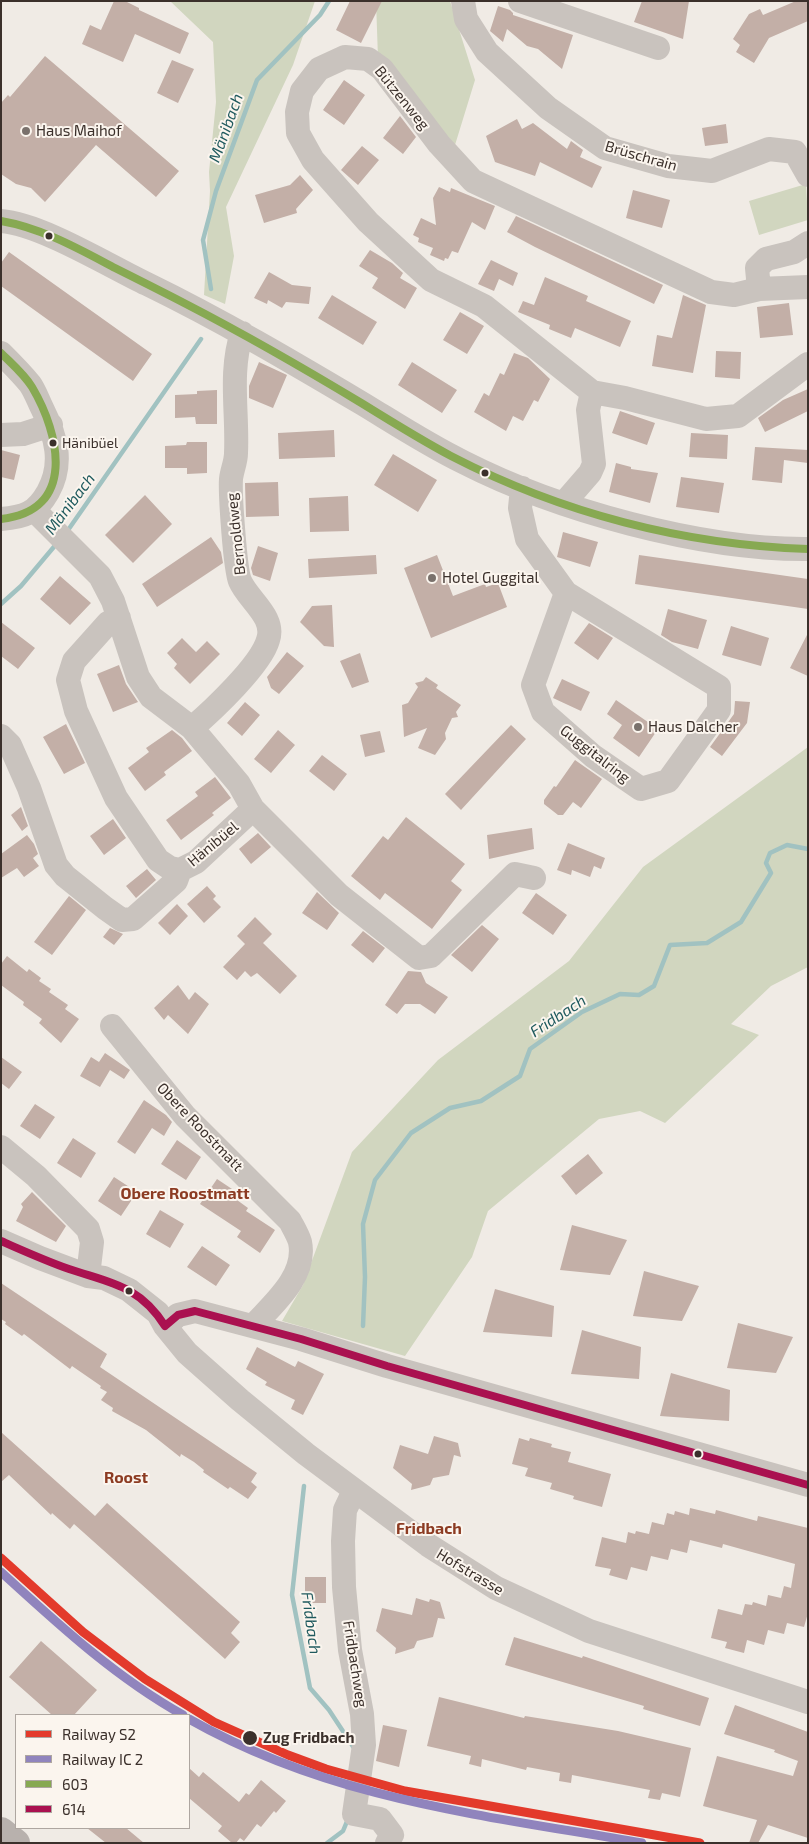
<!DOCTYPE html>
<html>
<head>
<meta charset="utf-8">
<style>
  body { margin:0 }
  #map { position:relative; width:809px; height:1844px; overflow:hidden; background:#f0ebe5; font-family:"Exo 2",sans-serif }
  canvas { display:block }
  .frame { position:absolute; inset:0; border:2px solid #3b302b; pointer-events:none }
  .legend { position:absolute; left:15px; top:1714px; width:175px; height:115px; box-sizing:border-box; background:#fbf5ee; border:1px solid #aea6a0; margin:0; padding:6px 9px; list-style:none; font-size:15px; color:#3b302b }
  .legend li { display:flex; align-items:center; gap:10px; height:25px }
  .legend b { width:25px; border:1px solid #aea6a0 }
</style>
</head>
<body>
<div id="map">
<canvas width="809" height="1844"></canvas>
<div class="frame"></div>
<ul class="legend">
<li><b style="height:6px;background:#e33a2b"></b>Railway S2</li>
<li><b style="height:6px;background:#9084bd"></b>Railway IC 2</li>
<li><b style="height:6px;background:#87a952"></b>603</li>
<li><b style="height:6px;background:#aa1150"></b>614</li>
</ul>
</div>
<script>
const ctx = document.querySelector('canvas').getContext('2d');
ctx.lineJoin = 'round';
function fill(path, color) { ctx.fillStyle = color; ctx.fill(path, 'evenodd'); }
function strokePath(path, color, width, dash) { ctx.strokeStyle = color; ctx.lineWidth = width; ctx.lineCap = dash ? 'butt' : 'round'; ctx.setLineDash(dash || []); ctx.stroke(path); }
function drawText(font, color, halo, rows, align = 'center') {
  ctx.font = font + ' "Exo 2",sans-serif'; ctx.lineWidth = 4; ctx.setLineDash([]); ctx.textBaseline = 'middle'; ctx.strokeStyle = halo; ctx.fillStyle = color; for (const [text, x, y, turn = 0] of rows) {
    ctx.save(); ctx.translate(x, y); ctx.rotate((+turn || 0) * Math.PI / 180); ctx.textAlign = isNaN(turn) ? turn : align; if (halo) ctx.strokeText(text, 0, 0); ctx.fillText(text, 0, 0); ctx.restore();
  }
}
fill(new Path2D(`
  M170 1H315L293 65 226 207 234 256 225 304 204 295 210 191 209 172 216 102 213 42Z
  M376 1H450L475 80 455 145 378 58Z
  M806 184 808 220 759 235 749 201Z
  M808 747V967L771 986 731 1024 759 1035 665 1123 640 1111 599 1119 488 1211 472 1257 405 1356 282 1321 303 1285 352 1152 438 1060 569 961 643 867Z`), '#d1d6bf');
strokePath(new Path2D(`
  M211 289 203 240 216 191 257 80 320 15 329 1
  M66 533 201 339
  M1 604 21 586 58 542
  M363 1326 365 1277 363 1224 375 1180 411 1133 450 1108 481 1101 520 1076 530 1049 582 1012 620 994 639 995 654 986 670 945 707 943 741 922 771 873 766 863 770 853 787 845 808 849
  M304 1486 292 1595 306 1667 310 1688 329 1710 354 1748
  M327 1843 343 1831 348 1819`), '#a1c2c1', 4.5);
fill(new Path2D(`
  M114 1H125L139 8V10L189 33 180 54 135 34 123 62 82 44 90 25 101 30Z
  M350 1H382L361 43 336 30Z
  M642 1H689L683 39 634 22Z
  M796 1H808V21L769 38 754 63 736 52 740 45 733 39 749 14 760 9 763 15Z
  M498 6 510 10 513 13V15L573 35 562 69 538 49 527 46 507 29 503 42 490 31Z
  M45 56 179 171 156 197 96 145 45 202 31 188 16 184 1 174V103L8 95 10 97Z
  M172 60 194 69 178 103 157 93Z
  M344 80 365 95 344 125 323 110Z
  M400 116 416 137 403 154 383 138Z
  M517 119 522 129 533 123 567 149 571 141 583 150 580 157 602 167 592 188 540 162 535 176 495 162 486 136Z
  M726 124 728 143 705 146 702 128Z
  M362 146 379 160 358 185 341 170Z
  M300 175 313 190 296 209 297 213 264 223 255 195 290 185Z
  M439 187 450 192 451 188 495 206 485 230 472 222 458 253 452 251 448 259 445 258 444 261 430 255 433 248 418 242 419 238 413 235 421 218 436 225 433 198Z
  M633 190 670 200 662 228 626 218Z
  M516 216 663 285 654 304 535 247 507 232Z
  M370 250 392 263 403 273 400 278 417 288 405 309 372 288 378 278 359 266Z
  M9 252 152 354 133 381 1 286V263Z
  M491 260 518 273 513 286 499 279 494 291 478 284Z
  M269 272 292 285 311 287 309 304 286 302 282 308 268 300 267 304 254 298Z
  M545 277 588 296 586 301 631 321 620 347 575 328 571 338 549 329 550 325 518 312 523 301 534 305Z
  M332 295 377 322 363 345 318 318Z
  M683 295 706 305 693 373 652 366 657 335 672 338Z
  M789 303 793 335 760 338 757 307Z
  M460 312 484 326 467 354 443 340Z
  M716 351 741 352 740 379 715 377Z
  M514 353 528 358 550 379 538 402 534 400 523 421 513 416 506 431 474 412 484 393 489 396 500 373 504 375Z
  M259 362 287 375 273 408 249 398V386Z
  M412 362 457 390 442 413 398 385Z
  M808 389V411L765 432 758 418 783 400Z
  M217 390V424H196L195 417 175 418V395L197 394V391Z
  M620 411 655 423 647 445 612 433Z
  M334 430 335 457 279 459 278 433Z
  M691 433 728 435 727 459 689 457Z
  M187 442H207V473L187 474V468H165V446L186 445Z
  M755 447 808 450V463L784 460 782 483 752 480Z
  M1 450 20 455 14 480 1 477Z
  M393 454 437 480 418 512 374 485Z
  M616 463 631 467V469L658 473 650 503 609 492Z
  M681 477 724 483 719 513 676 507Z
  M278 482 279 516 246 517 245 483Z
  M145 495 172 524 133 563 105 535Z
  M348 496 349 531 310 532 309 498Z
  M563 532 598 542 590 567 557 557Z
  M211 537 221 552 223 563 157 607 142 584Z
  M258 546 278 553 270 581 253 575 251 568Z
  M376 555 377 574 309 578 308 559Z
  M437 555 453 596 485 584 486 587 498 583 507 607 431 638 404 568Z
  M639 555 808 579V609L635 584Z
  M60 576 91 603 70 625 40 599Z
  M332 605 334 647 324 646 300 622 312 606Z
  M668 609 707 620 698 649 672 642 661 635Z
  M1 622 35 648 18 669 1 656Z
  M589 623 613 638 598 660 574 643Z
  M731 626 769 638 761 666 722 655Z
  M808 633V676L790 668Z
  M182 638 196 652 207 641 220 654 190 684 174 668 177 664 167 653Z
  M287 652 304 666 279 694 271 688 267 677Z
  M360 653 369 682 352 688 340 661Z
  M119 665 126 684 138 702 113 712 97 674Z
  M426 677 438 685 436 688 461 705 456 712 458 717 452 718 445 733 446 739 435 755 418 748 427 728 404 737 402 705 408 703 418 687 415 683 423 681Z
  M562 679 590 692 581 711 553 698Z
  M616 700 658 729 639 757 613 738 622 725 607 714Z
  M735 701 750 702 747 723 722 756 710 747 734 714Z
  M245 702 260 715 242 736 227 723Z
  M66 724 85 763 64 774 43 737Z
  M511 725 526 739 461 810 445 794Z
  M172 730 182 738 192 751 164 772 166 775 145 791 128 768 149 752 146 748Z
  M278 730 295 745 271 773 254 759Z
  M380 731 385 752 365 757 360 735Z
  M322 755 347 774 334 791 309 771Z
  M575 760 602 779 581 808 573 802 563 815H558L544 804V800L554 786 556 787Z
  M215 777 231 798 212 813 214 815 181 840 166 820 198 796 195 792Z
  M21 807 28 826 22 831 11 815Z
  M406 817 465 864 451 881 462 890 432 929 385 893 380 900 351 876 383 836 388 840Z
  M113 819 126 838 104 855 90 836Z
  M532 828 534 849 489 859 487 835Z
  M258 833 271 847 251 864 239 849Z
  M27 835 34 844 38 854 33 858 39 866 24 877 17 868 1 878V854Z
  M568 843 605 858 601 869 594 866 590 877 572 870 571 875 557 870Z
  M147 869 156 880 136 898 126 886Z
  M207 886 216 896 213 899 221 907 204 923 187 904Z
  M317 892 339 913 327 930 302 913Z
  M536 893 567 915 553 935 522 913Z
  M69 896 86 910 52 955 34 942Z
  M177 904 188 916 170 935 158 923Z
  M255 917 272 934 263 943 297 976 280 994 257 973 251 977 245 971 237 980 223 967 245 944 237 936Z
  M482 925 499 939 472 972 451 955Z
  M110 928 123 934 114 945 103 937Z
  M363 931 385 948 373 963 351 945Z
  M7 956 27 972 29 969 41 978 39 981 51 989 49 992 68 1005 65 1009 79 1019 61 1043 39 1023 42 1019 23 1005 24 1002 1 985V964Z
  M408 971 421 972 426 983 448 997 435 1014 420 1004H405L397 1014 385 1005Z
  M178 985 189 1000 195 992 209 1004 188 1034 168 1015 164 1020 154 1008Z
  M105 1053 130 1070 124 1079 110 1070 100 1087 80 1076 91 1057 99 1062Z
  M1 1057 22 1072 9 1089 1 1083Z
  M144 1100 166 1115 172 1122 164 1136 152 1128 135 1154 117 1142Z
  M35 1104 55 1117 40 1139 20 1126Z
  M73 1138 96 1153 81 1178 57 1163Z
  M177 1140 201 1157 186 1180 161 1164Z
  M588 1154 603 1173 576 1195 561 1176Z
  M114 1177 137 1192 121 1216 98 1201Z
  M217 1179 241 1195 237 1200 248 1208 246 1211 275 1230 260 1253 237 1237 241 1231 200 1204Z
  M32 1192 66 1226 56 1242 16 1221 23 1207 21 1204Z
  M160 1210 184 1224 170 1248 146 1234Z
  M572 1225 627 1240 610 1275 560 1270Z
  M202 1246 230 1265 216 1286 187 1267Z
  M644 1271 699 1286 682 1321 633 1316Z
  M1 1283 107 1354 100 1367 257 1473 251 1482 257 1487 248 1499 230 1487 228 1489 203 1472 204 1470 194 1462 181 1454 180 1457 146 1430 112 1411 113 1408 101 1400 107 1392 100 1388 101 1386 72 1366 70 1369 24 1334 22 1336 5 1324 6 1322 1 1319Z
  M495 1289 554 1306 552 1337 483 1332Z
  M738 1323 793 1337 776 1373 727 1368Z
  M582 1330 641 1347 639 1379 571 1374Z
  M257 1347 295 1367 298 1361 324 1374 303 1415 291 1409 295 1400 265 1385 267 1382 246 1369Z
  M671 1373 730 1390 729 1421 660 1416Z
  M1 1432 95 1516 107 1503 240 1622 231 1633 240 1642 225 1659 74 1524 70 1529 52 1513 51 1515 9 1475 1 1482Z
  M434 1436 458 1443 461 1457 454 1455 449 1475 433 1478 430 1485 411 1490 412 1484 393 1468 400 1445 428 1454Z
  M519 1438 529 1441 530 1438 552 1444 551 1447 571 1452 568 1462 611 1474 602 1507 573 1499 574 1496 550 1489 552 1483 525 1476 528 1468 512 1464Z
  M690 1508 715 1514 716 1510 757 1521 758 1516 808 1528V1613L804 1627 787 1623 784 1634 768 1630 764 1645 747 1640 744 1653 725 1648 727 1642 711 1638 718 1609 742 1615 745 1604 752 1605 753 1602 766 1606 768 1595 781 1598 784 1586 791 1588 795 1564 723 1544 722 1548 690 1540 687 1553 671 1549 668 1560 651 1556 647 1571 631 1567 627 1580 609 1575 611 1569 595 1566 602 1537 626 1543 628 1532 635 1534 636 1531 649 1534 652 1522 664 1525 667 1513 674 1515 675 1511 689 1515Z
  M305 1577H326V1603H305Z
  M416 1598 429 1602 430 1599 440 1602 445 1619 438 1618 433 1637 417 1641 414 1648 395 1654 396 1648 376 1631 382 1608 412 1615Z
  M514 1637 582 1658 583 1656 709 1698 700 1726 643 1709 644 1706 505 1665Z
  M41 1641 97 1690 74 1715H52L9 1677Z
  M439 1697 524 1718 525 1716 618 1731 691 1748 680 1797 662 1793 660 1800 648 1798 650 1790 572 1775 571 1783 559 1781 560 1773 527 1767 526 1770 482 1759 481 1767 469 1764 471 1756 427 1746Z
  M735 1705 808 1732V1838L768 1825 758 1843H749L757 1820 703 1806 717 1756 793 1776 798 1761 774 1752 775 1750 724 1734Z
  M383 1725 407 1730 399 1767 376 1761Z
  M189 1768 199 1777 203 1772 239 1802 246 1793 249 1795 261 1780 286 1801 276 1813 274 1811 261 1827 257 1824 244 1841 240 1838 236 1843H232L218 1831 222 1826 189 1798Z
  M87 1828H126L144 1843H106Z`), '#c3afa7');
strokePath(new Path2D(`
  M463 1 466 19 487 52 548 108 605 148 668 166 712 171 769 149 795 152 808 175
  M520 1 658 48
  M1 221C41 224 109 266 147 284 221 320 292 362 363 404 396 424 428 445 463 462 557 510 701 550 808 549
  M808 243 794 252 766 259 757 268 759 289 808 287
  M759 289 734 295 711 292 473 181 439 144 382 69 368 59 345 57 319 69 302 91 297 112 298 133 313 160 368 222 431 280 484 306 592 392 625 398 706 419 738 416 808 364
  M1 353C11 363 21 373 30 384 35 391 38 400 42 408 56 436 64 463 48 492 36 513 25 517 1 519
  M1 435 23 434 51 425
  M522 488 520 508 527 539 566 593 719 687V710L668 781 641 789 593 756 543 712 533 685 566 593
  M564 503 590 473 594 464 588 410 592 392
  M35 511 100 576 113 601 138 677 151 697 192 728 239 784 253 809 339 895 419 958 431 956 515 874 534 878
  M119 618 108 623 74 661 68 680 76 711 116 798 158 860 170 868 180 870 196 862 253 809
  M192 728C212 711 261 665 268 640 276 617 248 600 240 581 235 569 230 493 231 479 232 470 236 462 236 453 238 413 229 372 242 333
  M1 736 10 745 29 788 56 865 65 876 105 908 122 920 133 919 176 881 180 870
  M112 1026 185 1116 290 1221C293 1227 298 1235 300 1242 307 1276 273 1304 253 1326
  M1 1147 36 1176 88 1229 92 1242 88 1276
  M1 1241 40 1258 88 1276 104 1278 129 1290 158 1313 165 1326 187 1353 240 1400 306 1454 428 1545 496 1588 589 1631 808 1702
  M165 1326 178 1315 195 1311 301 1339 387 1366 808 1485
  M354 1491 345 1510 343 1541 344 1587 350 1650 362 1714 364 1745 354 1814 380 1819 392 1835 387 1843`), '#c9c3be', 24);
strokePath(new Path2D(`
  M1 1831 16 1843`), '#b8b1ad', 28);
strokePath(new Path2D(`
  M1 221C42 228 79 249 115 268 139 280 163 292 186 304 246 335 305 369 363 404 392 422 421 440 451 456 561 513 684 545 808 549
  M1 353C12 364 24 374 32 387 60 434 77 511 1 519`), '#87a952', 8);
strokePath(new Path2D(`
  M1 1241C24 1251 46 1261 69 1269 110 1283 139 1285 165 1326
  M165 1326 178 1315 195 1311 301 1339 387 1366 808 1485`), '#aa1150', 8);
strokePath(new Path2D(`
  M1 1558 83 1632 145 1679 214 1722 288 1755 326 1769 405 1791 700 1843`), '#e33a2b', 9);
strokePath(new Path2D(`
  M1 1572C58 1624 115 1677 183 1715
  M189 1719C332 1800 483 1815 642 1843`), '#9084bd', 9);
for (const [x, y, r, color] of [
  [26,131,5,"#7a716c"],
  [49,236,4.5,"#3b302b"],
  [53,443,4.5,"#3b302b"],
  [485,473,4.5,"#3b302b"],
  [432,578,5,"#7a716c"],
  [638,727,5,"#7a716c"],
  [129,1291,4.5,"#3b302b"],
  [698,1454,4.5,"#3b302b"],
  [250,1738,8,"#3b302b"]
]) { const dot = new Path2D(); dot.arc(x, y, r, 0, 2 * Math.PI); ctx.fillStyle = color; ctx.fill(dot); strokePath(dot, '#fbf5ee', 2); }
drawText('14px', '#3b302b', '#fbf5ee', [
  ["Hänibüel",62,443]
], 'left');
drawText('15px', '#3b302b', '#fbf5ee', [
  ["Bützenweg",402,98,51],
  ["Brüschrain",641,156,16],
  ["Bernoldweg",236,534,-96],
  ["Guggitalring",595,754,38],
  ["Hänibüel",213,844,-40],
  ["Obere Roostmatt",200,1127,46],
  ["Hofstrasse",470,1572,31],
  ["Fridbachweg",355,1664,81]
]);
drawText('15px', '#3b302b', '#fbf5ee', [
  ["Haus Maihof",36,131],
  ["Hotel Guggital",442,578],
  ["Haus Dalcher",648,727]
], 'left');
drawText('bold 15px', '#3b302b', '#fbf5ee', [
  ["Zug Fridbach",263,1738]
], 'left');
drawText('italic 16px', '#1f5a5e', '#fbf5ee', [
  ["Mänibach",226,128,-70],
  ["Mänibach",70,504,-53],
  ["Fridbach",558,1016,-33],
  ["Fridbach",311,1623,82]
]);
drawText('bold 16px', '#8c3b22', '#fbf5ee', [
  ["Obere Roostmatt",185,1194],
  ["Roost",126,1478],
  ["Fridbach",429,1529]
]);
</script>
</body>
</html>
